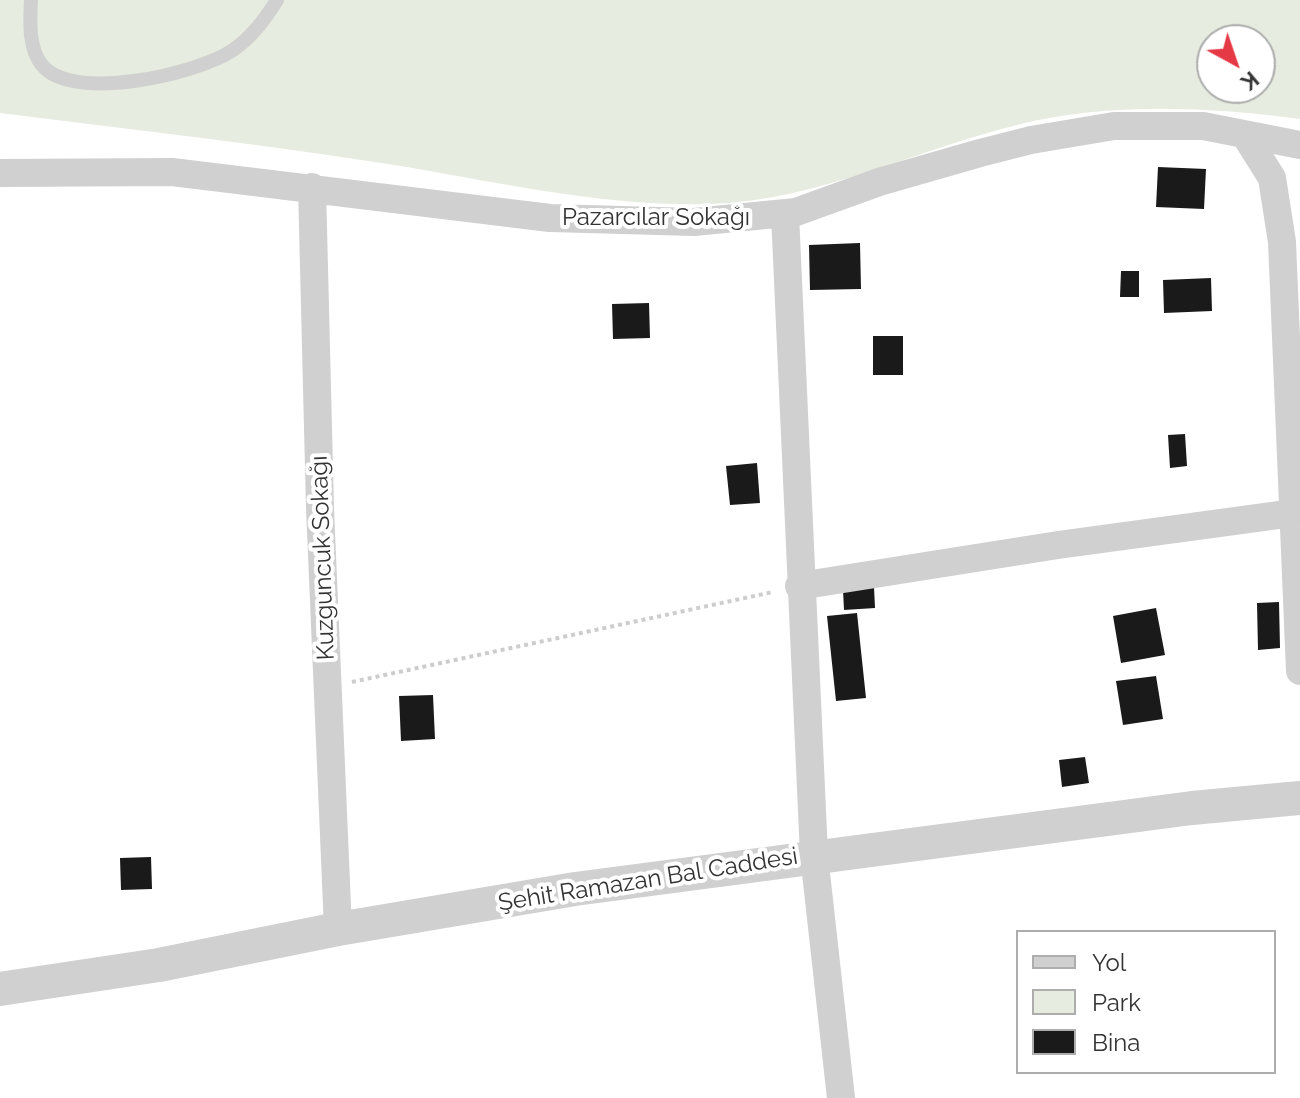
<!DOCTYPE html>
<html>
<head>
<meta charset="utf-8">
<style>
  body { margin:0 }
  #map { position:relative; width:1300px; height:1098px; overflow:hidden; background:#fff; font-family:Raleway,sans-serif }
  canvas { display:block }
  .legend { position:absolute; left:1016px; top:930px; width:260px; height:144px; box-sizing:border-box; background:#fff; border:2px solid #adadad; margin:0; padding:10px 14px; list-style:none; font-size:24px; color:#333 }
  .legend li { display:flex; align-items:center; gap:16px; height:40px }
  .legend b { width:40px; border:2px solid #adadad }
  .north { position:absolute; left:1196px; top:24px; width:80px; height:80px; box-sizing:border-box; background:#fff; border:2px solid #adadad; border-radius:50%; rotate:140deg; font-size:22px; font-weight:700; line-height:32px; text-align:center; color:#333 }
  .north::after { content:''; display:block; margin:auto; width:28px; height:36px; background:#e63946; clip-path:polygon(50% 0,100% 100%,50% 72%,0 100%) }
</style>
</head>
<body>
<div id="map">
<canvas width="1300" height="1098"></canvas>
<ul class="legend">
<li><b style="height:10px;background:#d0d0d0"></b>Yol</li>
<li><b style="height:22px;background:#e6ecdf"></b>Park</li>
<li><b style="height:22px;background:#1a1a1a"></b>Bina</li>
</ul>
<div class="north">K</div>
</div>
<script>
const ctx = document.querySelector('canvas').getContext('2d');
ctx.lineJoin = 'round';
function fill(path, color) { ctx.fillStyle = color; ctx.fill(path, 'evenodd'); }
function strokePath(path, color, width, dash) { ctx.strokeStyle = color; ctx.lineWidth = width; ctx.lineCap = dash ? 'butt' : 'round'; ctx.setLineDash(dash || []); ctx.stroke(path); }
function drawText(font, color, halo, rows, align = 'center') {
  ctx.font = font + ' Raleway,sans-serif'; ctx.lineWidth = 8; ctx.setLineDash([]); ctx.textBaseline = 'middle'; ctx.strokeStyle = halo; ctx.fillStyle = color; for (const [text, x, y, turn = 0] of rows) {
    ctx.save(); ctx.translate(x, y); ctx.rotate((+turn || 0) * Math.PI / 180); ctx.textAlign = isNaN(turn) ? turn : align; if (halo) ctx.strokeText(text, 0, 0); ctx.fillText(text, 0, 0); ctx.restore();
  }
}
fill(new Path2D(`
  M0 0H1300V119C1207 107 1108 102 1017 125 915 150 816 201 710 204 602 207 493 181 388 164 259 144 129 129 0 113ZM1212 40H1260V88H1212Z`), '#e6ecdf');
fill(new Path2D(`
  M1158 167 1206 169 1204 209 1156 207Z
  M860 243 861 289 810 290 809 245Z
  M1121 271H1139V297H1120Z
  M1211 278 1212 311 1164 313 1163 280Z
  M649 303 650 338 613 339 612 304Z
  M873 336H903V375H873Z
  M1185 434 1187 466 1170 468 1168 435Z
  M757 463 760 503 730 505 726 466Z
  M874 587 875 608 844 610 843 590Z
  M1279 602 1280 648 1258 650 1257 603Z
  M1156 608 1165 655 1121 663 1113 616Z
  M857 613 866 698 836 701 827 616Z
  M1156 676 1163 719 1123 725 1116 681Z
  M433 695 435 739 401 741 399 696Z
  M1085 757 1089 783 1062 787 1059 760Z
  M151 857 152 889 121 890 120 858Z`), '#1a1a1a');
strokePath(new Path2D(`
  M352 682 773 592`), '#cdcdcd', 4, [4, 4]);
strokePath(new Path2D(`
  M31 0C30 20 28 48 42 65 72 103 198 74 233 50 252 37 265 19 277 0`), '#d0d0d0', 14);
strokePath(new Path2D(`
  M1245 135 1272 178 1282 242 1300 671
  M0 173 172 172 550 218 694 222 796 212 879 182 980 153 1031 140 1114 126H1203L1300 145
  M312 187 320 508 338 929
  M785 214 814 855 841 1098
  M799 586 1058 545 1300 512`), '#d0d0d0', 28);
strokePath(new Path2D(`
  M0 989 159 965 338 929 575 889 1192 808 1300 798`), '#d0d0d0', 34);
drawText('24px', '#333', '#fff', [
  ["Pazarcılar Sokağı",656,218],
  ["Kuzguncuk Sokağı",323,558,-92],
  ["Şehit Ramazan Bal Caddesi",648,880,-9]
]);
</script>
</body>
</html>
